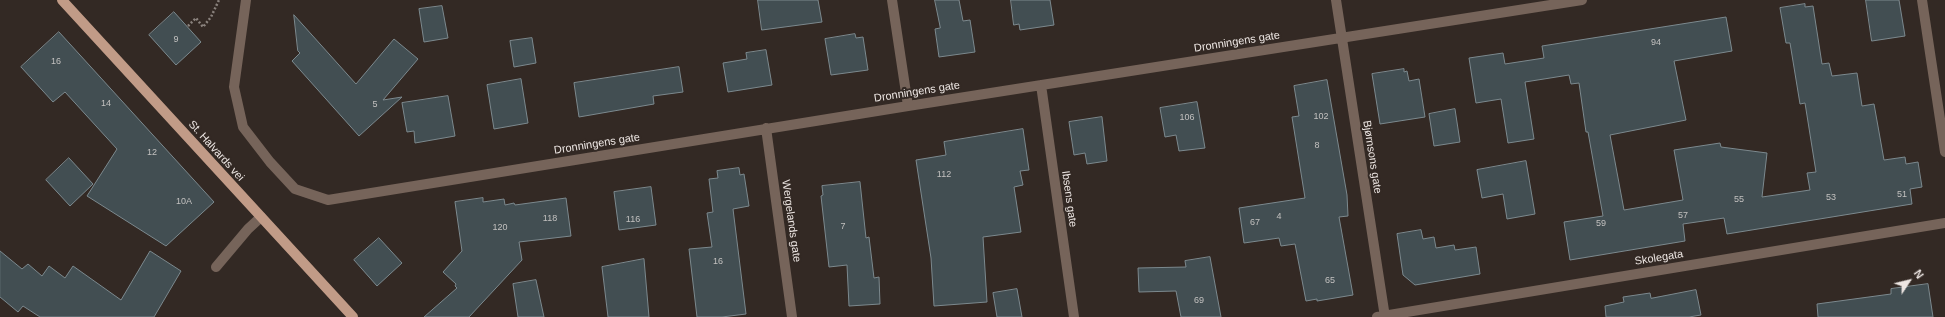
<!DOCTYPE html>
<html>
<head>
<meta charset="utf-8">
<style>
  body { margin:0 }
  #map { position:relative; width:1945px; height:317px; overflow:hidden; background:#332924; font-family:Arial,sans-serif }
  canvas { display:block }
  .north { position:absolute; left:1889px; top:261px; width:40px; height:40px; -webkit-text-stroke:3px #332924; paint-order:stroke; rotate:55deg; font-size:11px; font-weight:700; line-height:16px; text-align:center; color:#ede6e3 }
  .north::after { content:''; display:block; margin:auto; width:14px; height:18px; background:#ede6e3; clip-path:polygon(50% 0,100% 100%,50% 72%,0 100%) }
</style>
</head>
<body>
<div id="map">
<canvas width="1945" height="317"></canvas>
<div class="north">N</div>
</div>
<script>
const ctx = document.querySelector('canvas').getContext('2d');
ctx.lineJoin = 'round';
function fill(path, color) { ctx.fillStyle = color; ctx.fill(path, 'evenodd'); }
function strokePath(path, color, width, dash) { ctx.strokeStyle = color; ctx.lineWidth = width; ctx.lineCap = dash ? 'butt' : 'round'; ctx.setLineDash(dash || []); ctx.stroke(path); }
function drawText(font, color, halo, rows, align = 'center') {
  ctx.font = font + ' Arial,sans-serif'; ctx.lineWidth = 4; ctx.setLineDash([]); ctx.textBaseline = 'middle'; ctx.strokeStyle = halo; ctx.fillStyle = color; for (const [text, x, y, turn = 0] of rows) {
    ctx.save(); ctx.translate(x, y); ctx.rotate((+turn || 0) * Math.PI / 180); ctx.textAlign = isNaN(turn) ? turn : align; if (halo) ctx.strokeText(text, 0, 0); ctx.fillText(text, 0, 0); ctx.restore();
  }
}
const building = new Path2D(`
  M758 0H818L822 22 762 30Z
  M935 0H959L963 21 970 20 975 52 939 57 935 29 940 28Z
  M1011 0H1050L1054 25 1020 30 1019 24 1014 25Z
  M1866 0H1899L1905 36 1872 41Z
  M1805 4V7L1813 6 1822 64 1829 63 1832 76 1857 73 1862 106 1874 104 1884 160 1905 157 1906 164 1918 162 1922 187 1910 189 1912 204 1727 234 1724 218 1683 224 1685 241 1570 260 1564 222 1603 216 1588 132H1586L1579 83 1571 84 1569 75 1525 82 1534 139 1508 143 1501 99 1476 103 1469 58 1503 53 1505 64 1544 58 1542 46 1726 17 1732 51 1674 61 1686 120 1610 135 1624 210 1683 200 1674 150 1720 143 1721 147 1767 153 1762 197 1810 190 1807 173 1816 172 1805 103 1800 104 1790 43H1786L1780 8Z
  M442 6 448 38 424 42 419 9Z
  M174 12 201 42 176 65 149 35Z
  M294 15 356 84 394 39 418 59 383 100 402 97 359 136 292 61 300 53 298 51Z
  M59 32 214 202 166 246 87 196 117 149 65 92 53 102 21 67Z
  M855 34 856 38 863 37 868 70 831 75 825 39Z
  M532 38 536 63 514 67 510 41Z
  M766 50 772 85 728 92 723 63 747 59 746 53Z
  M679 67 683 92 653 96 654 104 579 117 574 83Z
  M1404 69V72L1407 71 1409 81 1419 79 1425 117 1380 124 1372 74Z
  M521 79 528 123 494 129 487 85Z
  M1327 80 1347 195 1348 216 1339 217 1353 295 1317 301V299L1306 301 1295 244 1281 246 1279 238 1244 243 1239 208 1305 198 1292 117 1299 116 1294 86Z
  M448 96 455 136 415 143 414 131 407 132 402 103Z
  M1197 102 1205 148 1179 151 1176 135 1165 137 1160 108Z
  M1455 109 1460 142 1434 146 1429 114Z
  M1102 117 1107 161 1087 164 1085 153 1074 155 1069 122Z
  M1023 129 1029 170 1020 171 1023 185 1014 187 1021 232 983 237 987 302 934 306 931 258 916 160 946 155 944 142Z
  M69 158 93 184 70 206 46 180Z
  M1526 161 1535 214 1507 219 1503 194 1482 198 1477 170Z
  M739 168 740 175 744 174 749 206 733 209 746 314 722 317H697L689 249 712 247 707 213 713 212 709 179 718 178 717 171Z
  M860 182 866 238 869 237 874 278 879 277 880 304 849 306 847 265 829 267 821 196 823 195 822 186Z
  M651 187 656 225 619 230 614 192Z
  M483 198V202L504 199 505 205 514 203 515 205 566 198 571 236 519 242 522 260 469 317H424L457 288 455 286 456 284 443 272 462 251 455 202Z
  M1421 230 1423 239 1434 237 1436 248 1454 245 1455 250 1476 247 1480 274 1415 285 1403 275 1397 234Z
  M379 238 402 263 377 286 354 260Z
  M0 251 22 269 28 264 42 276 49 266 65 278 73 266 121 300 150 251 181 271 154 317H40L23 306 18 312 0 297Z
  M1210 257 1221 317H1181L1176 291 1139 292 1138 268 1186 267 1185 261Z
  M644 259 649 317H608L602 267Z
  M536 280 544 317H518L513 284Z
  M1928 284 1933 317H1818L1817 304 1891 294V289Z
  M1017 289 1022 317H997L993 293Z
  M1696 290 1701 315 1689 317H1606L1605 306 1624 302 1623 297 1650 293 1651 298Z`);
fill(building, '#424e52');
strokePath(building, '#7c898e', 1);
strokePath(new Path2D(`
  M188 26 196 18 203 27 211 17 219 0`), '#8a827d', 2.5, [2, 2]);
strokePath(new Path2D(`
  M246 0 234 87 243 127 270 162 295 189 328 200 908 106 1582 0
  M892 0 908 106
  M1336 0 1385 317
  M1922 0 1945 152
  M1041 85 1074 317
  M766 128 792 317
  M216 267 248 229 261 217
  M1377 317 1945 223`), '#76645a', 10);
strokePath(new Path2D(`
  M62 0 353 317`), '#c19b87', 10);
drawText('9px', '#c2c0bf', null, [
  ["9",176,40],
  ["94",1656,43],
  ["16",56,62],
  ["14",106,104],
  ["5",375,105],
  ["102",1321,117],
  ["106",1187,118],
  ["8",1317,146],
  ["12",152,153],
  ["112",944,175],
  ["51",1902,195],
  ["53",1831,198],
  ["55",1739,200],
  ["10A",184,202],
  ["57",1683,216],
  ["4",1279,217],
  ["118",550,219],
  ["116",633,220],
  ["67",1255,223],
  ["59",1601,224],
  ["7",843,227],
  ["120",500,228],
  ["16",718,262],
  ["65",1330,281],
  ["69",1199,301]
]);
drawText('11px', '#ede6e3', '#332924', [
  ["Dronningens gate",1237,42,-9],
  ["Dronningens gate",917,92,-9],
  ["Dronningens gate",597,144,-9],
  ["St. Halvards vei",216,151,48],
  ["Bjørnsons gate",1372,157,81],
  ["Ibsens gate",1069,199,82],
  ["Wergelands gate",791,221,82],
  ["Skolegata",1659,258,-9]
]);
</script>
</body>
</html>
